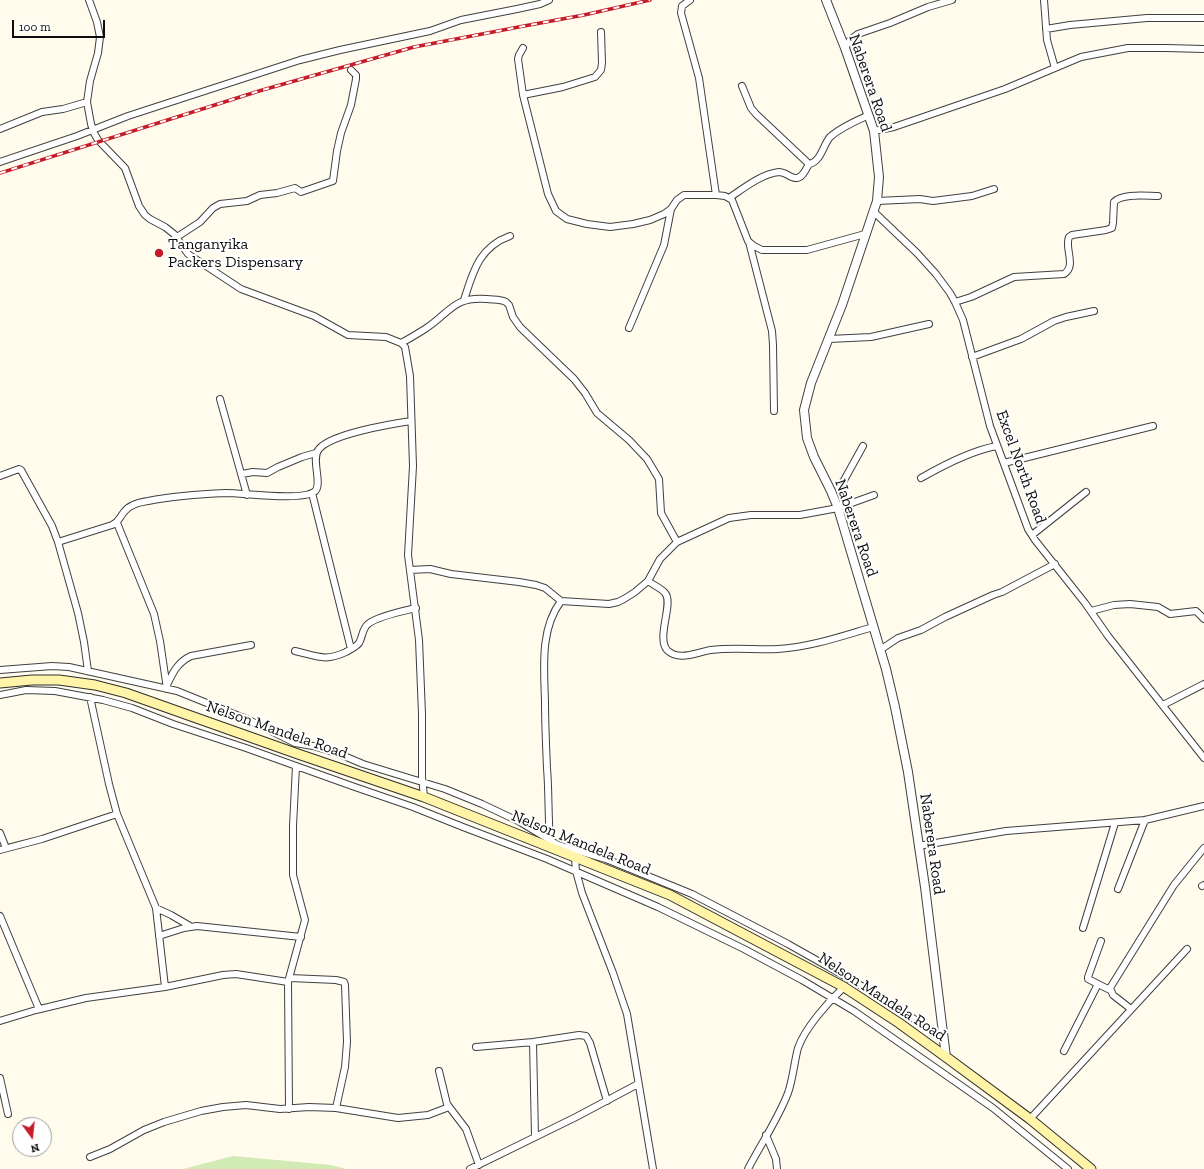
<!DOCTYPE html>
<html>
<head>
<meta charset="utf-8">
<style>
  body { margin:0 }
  #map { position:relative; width:1204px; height:1169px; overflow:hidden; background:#fffbed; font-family:"Zilla Slab",serif }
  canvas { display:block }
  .north { position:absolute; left:12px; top:1117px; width:40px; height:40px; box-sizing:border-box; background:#fff; border:1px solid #9e9e9e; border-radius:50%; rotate:165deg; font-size:11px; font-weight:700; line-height:16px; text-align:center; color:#0d0d0d }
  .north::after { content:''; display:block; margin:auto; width:14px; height:18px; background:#c41d29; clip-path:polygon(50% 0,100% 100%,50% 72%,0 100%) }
  .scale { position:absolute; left:12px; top:20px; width:93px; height:18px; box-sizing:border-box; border:2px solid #0d0d0d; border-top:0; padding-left:5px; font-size:12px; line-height:14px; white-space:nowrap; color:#0d0d0d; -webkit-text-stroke:3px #fff; paint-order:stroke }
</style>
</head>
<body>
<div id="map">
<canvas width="1204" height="1169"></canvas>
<div class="north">N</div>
<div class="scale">100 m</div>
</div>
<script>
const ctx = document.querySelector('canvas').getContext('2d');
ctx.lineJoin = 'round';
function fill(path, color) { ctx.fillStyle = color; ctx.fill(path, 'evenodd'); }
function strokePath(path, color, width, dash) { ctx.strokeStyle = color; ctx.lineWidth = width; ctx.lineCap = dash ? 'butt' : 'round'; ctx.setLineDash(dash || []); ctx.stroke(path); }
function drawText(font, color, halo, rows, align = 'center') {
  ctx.font = font + ' "Zilla Slab",serif'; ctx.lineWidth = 4; ctx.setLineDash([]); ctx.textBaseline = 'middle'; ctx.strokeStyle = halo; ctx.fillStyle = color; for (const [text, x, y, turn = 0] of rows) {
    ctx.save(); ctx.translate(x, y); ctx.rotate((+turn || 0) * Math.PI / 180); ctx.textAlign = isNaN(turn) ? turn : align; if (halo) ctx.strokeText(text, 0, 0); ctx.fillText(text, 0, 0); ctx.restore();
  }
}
fill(new Path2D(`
  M233 1156 331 1165 346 1169H183Z`), '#d2ebb4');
const minor = new Path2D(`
  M89 0 97 22 100 37 98 53 90 81 87 102 91 124 94 133 98 140 125 168 139 206 145 215 150 219 165 227 174 234 188 254 241 289 314 316 348 335 386 337 401 343 405 347 410 376 413 466 408 555 419 640 422 714V777L424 797
  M690 0 682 6 681 13 699 78 716 195
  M1044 0 1047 40 1055 68
  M1046 29 1070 25 1147 18H1204
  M523 48 519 55 518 59 523 95 548 194 556 211 567 219 587 224 610 227 633 224 650 220 664 214 671 209 677 200 684 195H716L725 196 732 200 748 241 754 246 762 250H807L865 234
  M845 48 850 40 858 34 890 23 928 7 952 0
  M742 86 751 108 756 114 809 164C821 162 823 145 830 137 841 127 856 121 869 115
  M523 95 563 87 595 77 601 70 602 63 601 32
  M0 129 42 112 63 109 87 102
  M874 131 894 127 1005 89 1081 57 1128 48H1166L1204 49
  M0 162 77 136 128 116 300 60 340 50 430 31 461 20 517 9 540 4 549 0
  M729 198C744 188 761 174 779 172 786 172 791 179 797 178 803 177 806 169 809 164
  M877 201 920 199 933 201 972 196 994 189
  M873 211 917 253 936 274 950 293 955 302 963 320 990 426 1028 529 1035 540 1085 603 1108 636 1204 758
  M177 237 200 222 213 208 220 204 247 201 260 195 277 193 295 188 301 192 333 181 337 151 341 133 351 105 356 79V75L351 70
  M749 242 772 331 773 345 774 411
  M464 300C473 272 479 247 510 236
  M955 302 971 297 1014 277 1064 274C1077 266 1064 248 1069 237L1072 235 1106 230 1112 228 1113 223 1114 202C1122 193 1147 196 1158 196
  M629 328 664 245 671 209
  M829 339 871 337 929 324
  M401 343C409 339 417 334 425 329 450 313 453 296 487 299 493 300 500 299 506 302L509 305 513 317 520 327 574 379 585 393 597 413 629 440 647 459 659 479 661 513 677 542
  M972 357 1021 339 1054 321 1066 317 1094 311
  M220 399 247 495
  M1004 463 1153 426
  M242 474 253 472 267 473 278 467 302 457 316 453
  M0 476 19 469 21 470 52 526 58 542 78 613 84 642 88 671
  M921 478C942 466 974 450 997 446
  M312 493 351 649
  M843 506V482L863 446
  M117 523 154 614 160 641 167 689
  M1032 535 1086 492
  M58 542 112 525C119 522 119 518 124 512 129 505 140 502 148 501 173 496 200 494 226 493 244 493 300 501 314 492 324 486 310 459 319 449 331 434 391 424 411 421
  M410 570 430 569 451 574 519 582 536 585 545 588 561 601
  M648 581C653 585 661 588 665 593 674 603 656 637 667 650 679 662 697 652 711 650 733 647 756 650 778 649 811 647 842 636 873 627
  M1091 611 1114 605 1130 604 1158 607 1170 614 1196 611 1204 619
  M880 650 898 638 921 630 945 617 993 595 1002 592 1055 564
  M295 651C317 656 325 662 346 652 351 649 356 647 359 643 363 636 362 629 368 624 378 616 403 611 416 608
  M0 670 52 666 69 667 177 691 249 720 295 743 313 746 337 753 363 764 445 789 482 804 520 822 558 845 606 859 692 894 788 944 834 970 872 992 944 1038
  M167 685C173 672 178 662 191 656L251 645
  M0 695 26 690 55 691 103 700 132 708 173 724 246 748 352 786 413 807 463 827 547 859 658 907 744 949 802 980 854 1011 993 1108 1068 1169
  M90 697 109 784 117 814 156 908 165 987
  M1163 705 1204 684
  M0 833 6 848
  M550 840C548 816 549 792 547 768 546 745 545 723 545 701 544 667 540 629 561 601L609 604 618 602 624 599 635 592 648 581 660 559 677 542 729 518 751 515H800L838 508 874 495
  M918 846 1006 831 1145 820 1204 806
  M0 850 42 839 117 814
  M575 858 576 871 582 893 613 973 627 1014 653 1169
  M1202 886 1204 885
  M1118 889 1145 820
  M156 908 171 915 190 926
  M0 916 39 1009
  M1083 928 1115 823
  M159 936 184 928 197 926 301 937
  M1101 941 1088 977V979L1110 990
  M290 978 336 980 344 982 345 985 347 1042 345 1067 336 1108
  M1131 1009 1113 995 1110 988 1174 885 1204 848
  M0 1021 36 1010 86 998 165 987 223 975 236 974 288 982
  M533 1042 535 1137
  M476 1047 533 1042 579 1035 586 1036 590 1043 607 1101
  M1064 1051 1098 984
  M439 1071 447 1104 466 1129 479 1165
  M0 1078 8 1114
  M289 1109 288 982 305 920 293 875V826L296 766
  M1030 1119 1187 949
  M766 1135 776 1159 777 1169
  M90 1157 110 1149 144 1130 164 1122 201 1111 223 1107 246 1105 280 1109 309 1107 336 1108 398 1118 428 1115 449 1107
  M470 1169 576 1117 638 1084
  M748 1169C761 1144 778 1119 788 1093 793 1079 794 1063 798 1048 805 1028 828 1002 844 987`);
const tertiary = new Path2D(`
  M826 0 845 48 874 131 879 177 877 201 842 305 811 383 804 410 807 438 814 457 831 491 838 508 886 669 895 707 908 772 925 887 946 1057`);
const secondary = new Path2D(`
  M0 683 32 680H59L95 685 126 693 298 754 424 797 670 895 844 987 899 1023 946 1057 1030 1119 1091 1169`);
strokePath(minor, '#404040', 8);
strokePath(tertiary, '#404040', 10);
strokePath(secondary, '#2f2f2f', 11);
strokePath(minor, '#fff', 6);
strokePath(tertiary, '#fff', 8);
strokePath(secondary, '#fff4a8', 9);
const rail = new Path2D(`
  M0 173 259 91 414 47 524 26 584 15 650 0`);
strokePath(rail, '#c41d29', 3.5);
strokePath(rail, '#fff', 2, [6]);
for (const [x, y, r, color] of [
  [159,253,5,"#c41d29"]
]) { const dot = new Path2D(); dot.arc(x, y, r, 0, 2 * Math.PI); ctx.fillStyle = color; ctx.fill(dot); strokePath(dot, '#fff', 1.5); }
drawText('16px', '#0d0d0d', '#fff', [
  ["Naberera Road",870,83,71],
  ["Excel North Road",1021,467,70],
  ["Naberera Road",856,528,71],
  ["Nelson Mandela Road",277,730,19],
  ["Nelson Mandela Road",581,843,22],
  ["Naberera Road",932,844,82],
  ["Nelson Mandela Road",882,997,33]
]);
drawText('16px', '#0d0d0d', '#fff', [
  ["Tanganyika",168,244],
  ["Packers Dispensary",168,262]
], 'left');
</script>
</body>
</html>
